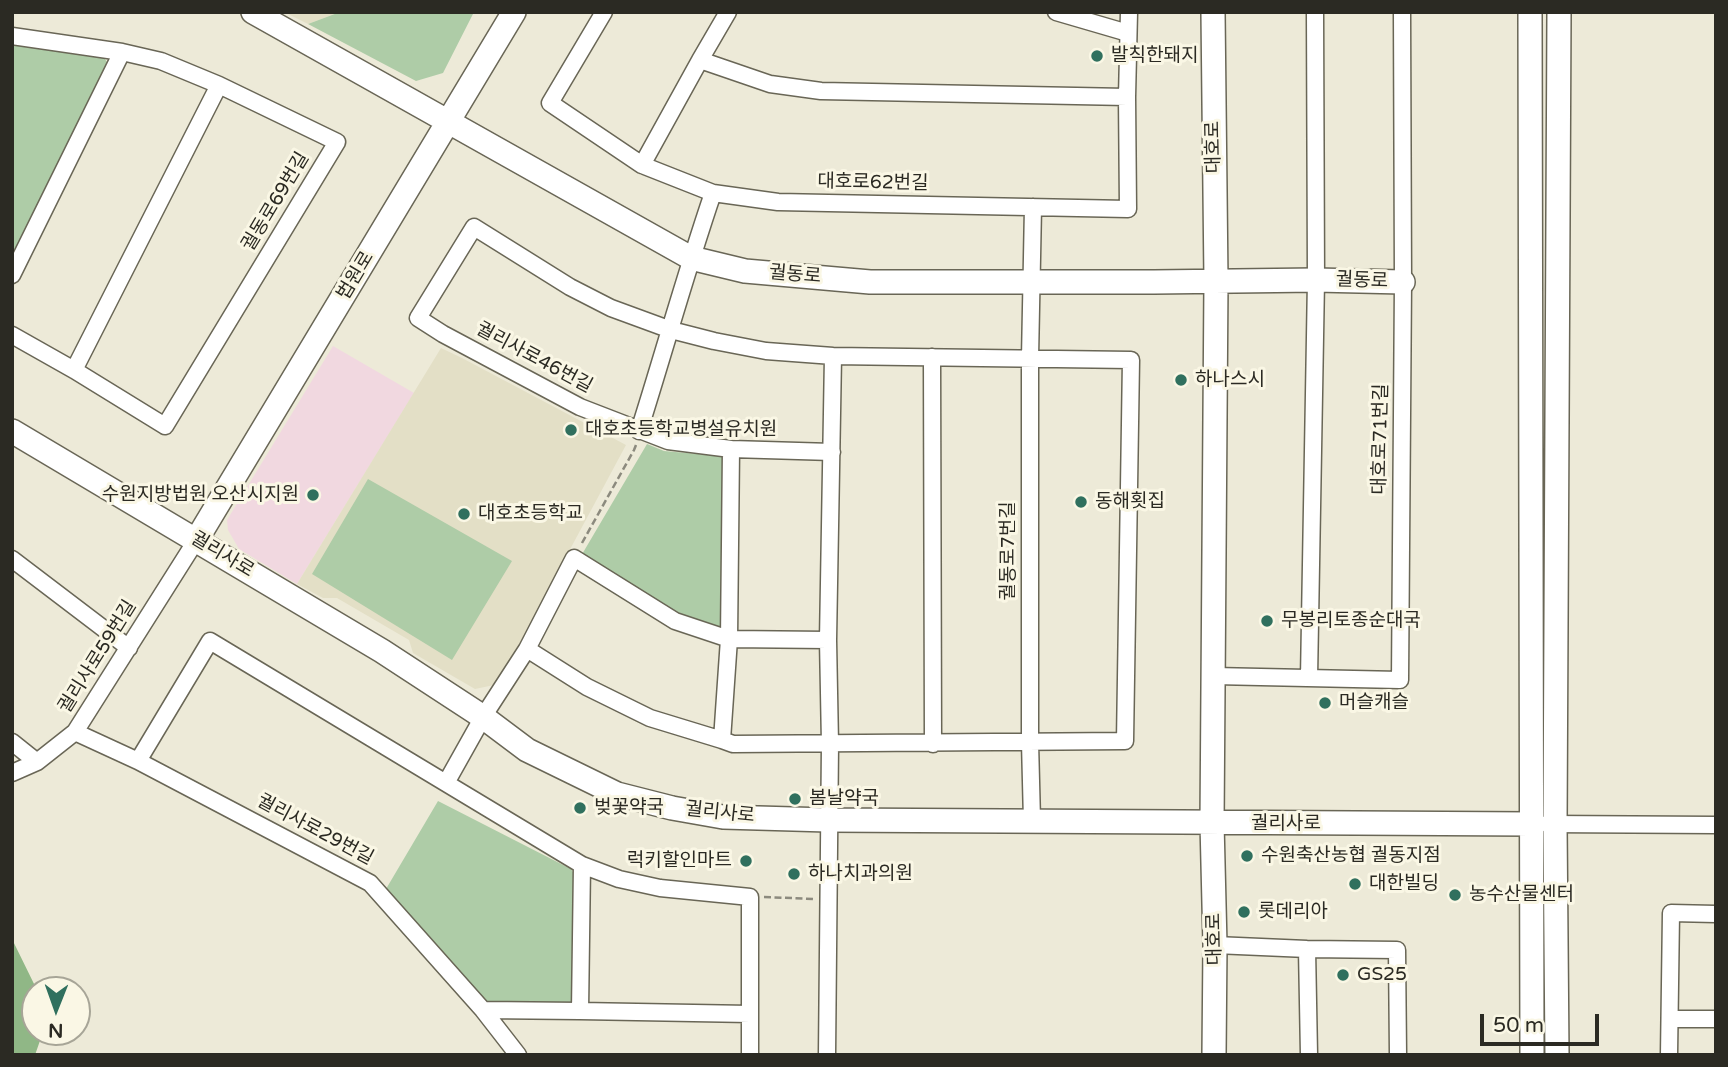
<!DOCTYPE html>
<html>
<head>
<meta charset="utf-8">
<style>
  body { margin:0 }
  #map { position:relative; width:1728px; height:1067px; overflow:hidden; background:#edead8; font-family:"Varela Round",sans-serif }
  canvas { display:block }
  .frame { position:absolute; inset:0; border:14px solid #2b2a23; pointer-events:none }
  .north { position:absolute; left:21px; top:976px; width:70px; height:70px; box-sizing:border-box; background:#faf7e5; border:2px solid #a7a597; border-radius:50%; rotate:181deg; font-size:19px; font-weight:700; line-height:28px; text-align:center; color:#2b2a23 }
  .north::after { content:''; display:block; margin:auto; width:24px; height:32px; background:#30705e; clip-path:polygon(50% 0,100% 100%,50% 72%,0 100%) }
  .scale { position:absolute; left:1480px; top:1014px; width:119px; height:32px; box-sizing:border-box; border:4px solid #2b2a23; border-top:0; padding-left:9px; font-size:21px; line-height:24px; white-space:nowrap; color:#2b2a23; -webkit-text-stroke:5px #faf7e5; paint-order:stroke }
</style>
</head>
<body>
<div id="map">
<canvas width="1728" height="1067"></canvas>
<div class="frame"></div>
<div class="north">N</div>
<div class="scale">50 m</div>
</div>
<script>
const ctx = document.querySelector('canvas').getContext('2d');
ctx.lineJoin = 'round';
function fill(path, color) { ctx.fillStyle = color; ctx.fill(path, 'evenodd'); }
function strokePath(path, color, width, dash) { ctx.strokeStyle = color; ctx.lineWidth = width; ctx.lineCap = dash ? 'butt' : 'round'; ctx.setLineDash(dash || []); ctx.stroke(path); }
function drawText(font, color, halo, rows, align = 'center') {
  ctx.font = font + ' "Varela Round","Noto Sans KR",sans-serif'; ctx.lineWidth = 6; ctx.setLineDash([]); ctx.textBaseline = 'middle'; ctx.strokeStyle = halo; ctx.fillStyle = color; for (const [text, x, y, turn = 0] of rows) {
    ctx.save(); ctx.translate(x, y); ctx.rotate((+turn || 0) * Math.PI / 180); ctx.textAlign = isNaN(turn) ? turn : align; if (halo) ctx.strokeText(text, 0, 0); ctx.fillText(text, 0, 0); ctx.restore();
  }
}
fill(new Path2D(`
  M333 346 414 393 297 584 239 549 228 530 227 520Z`), '#f1d8e0');
fill(new Path2D(`
  M284 12H340L308 24Z
  M441 348 462 358 626 445 523 637 494 685 475 689 413 653 409 640 337 598H323L297 584Z`), '#e3dfc6');
fill(new Path2D(`
  M340 12H474L443 73 416 81 308 24Z
  M12 44 103 56 109 65 12 263Z
  M647 444 664 451 721 456 726 459 724 628 720 631 675 616 581 556Z
  M368 479 512 561 452 660 312 574Z
  M438 801 571 869 575 875 573 1003 492 1005 485 1001 386 889Z`), '#aecca7');
fill(new Path2D(`
  M12 939 37 990H35V1032H43L35 1055H12Z`), '#90b786');
const street = new Path2D(`
  M604 12 550 103 642 165 713 193 778 202 1128 209 1127 97 1129 12
  M1056 12 1128 33
  M12 36 122 52 161 61 219 85 337 142 165 426 74 370 12 335
  M700 60 770 84 821 91 1127 97
  M642 165 700 60 728 12
  M12 275 122 52
  M932 357 933 744
  M74 370 219 85
  M639 431C664 352 686 272 713 193
  M731 449 832 452
  M12 559 129 648
  M527 649 574 558 675 621 729 639 828 640
  M1214 676 1400 680 1403 282 1402 12
  M1309 678 1316 280 1315 12
  M75 732 138 761 370 883 483 1010 518 1055
  M12 742 37 762
  M138 761 210 641 582 865
  M12 773 37 762 75 732 197 539
  M446 783 483 717 527 649 587 687 650 718 722 740 729 639 731 449 668 441 580 407 443 334 418 318 474 227 570 287 611 308 671 330 714 341 766 351 833 356 1131 360 1125 741 733 744 722 740
  M1032 821 1030 742V358L1033 207
  M1547 824 1716 825
  M1215 945 1307 949 1397 950 1398 1055
  M1307 949 1309 1055
  M483 1010 580 1011 582 865 619 879 660 888 750 897V1055
  M580 1011 750 1014
  M1670 1019H1716
  M827 1055 830 744 828 640 833 356
  M1669 1055 1671 913 1716 914`);
const secondary = new Path2D(`
  M253 12 691 258 745 271 870 282H1154L1316 280 1403 282
  M1213 12 1216 281 1212 823 1215 945 1214 1055
  M1530 12 1532 1055
  M12 431 382 651 483 717 527 750 617 794 672 808 723 817 828 820 1531 824
  M197 539 514 12
  M1557 1055 1555 824 1559 12`);
strokePath(street, '#696656', 19);
strokePath(secondary, '#696656', 26);
strokePath(new Path2D(`
  M582 543 634 450 636 445
  M764 897 814 899`), '#8c8a7e', 2.5, [7, 3.5]);
strokePath(street, '#fff', 16);
strokePath(secondary, '#fff', 23);
for (const [x, y, r, color] of [
  [1097,56,7,"#30705e"],
  [1181,380,7,"#30705e"],
  [571,430,7,"#30705e"],
  [313,495,7,"#30705e"],
  [1081,502,7,"#30705e"],
  [464,514,7,"#30705e"],
  [1267,621,7,"#30705e"],
  [1325,703,7,"#30705e"],
  [795,799,7,"#30705e"],
  [580,808,7,"#30705e"],
  [1247,856,7,"#30705e"],
  [746,861,7,"#30705e"],
  [794,874,7,"#30705e"],
  [1355,884,7,"#30705e"],
  [1455,895,7,"#30705e"],
  [1244,912,7,"#30705e"],
  [1343,975,7,"#30705e"]
]) { const dot = new Path2D(); dot.arc(x, y, r, 0, 2 * Math.PI); ctx.fillStyle = color; ctx.fill(dot); strokePath(dot, '#faf7e5', 2.5); }
drawText('19px', '#2b2a23', '#faf7e5', [
  ["발칙한돼지",1111,56],
  ["하나스시",1195,380],
  ["대호초등학교병설유치원",585,430],
  ["수원지방법원 오산시지원",299,495,"right"],
  ["동해횟집",1095,502],
  ["대호초등학교",478,514],
  ["무봉리토종순대국",1281,621],
  ["머슬캐슬",1339,703],
  ["봄날약국",809,799],
  ["벚꽃약국",594,808],
  ["수원축산농협 궐동지점",1261,856],
  ["럭키할인마트",732,861,"right"],
  ["하나치과의원",808,874],
  ["대한빌딩",1369,884],
  ["농수산물센터",1469,895],
  ["롯데리아",1258,912],
  ["GS25",1357,975]
], 'left');
drawText('19px', '#2b2a23', '#faf7e5', [
  ["대호로",1214,147,-91],
  ["대호로62번길",873,183,1],
  ["궐동로69번길",276,202,-59],
  ["궐동로",795,275,5],
  ["법원로",356,276,-59],
  ["궐동로",1362,281,2],
  ["궐리사로46번길",534,358,28],
  ["대호로71번길",1381,439,-89],
  ["궐동로7번길",1009,551,-90],
  ["궐리사로",222,555,31],
  ["궐리사로59번길",98,657,-58],
  ["궐리사로",720,813,6],
  ["궐리사로",1286,824],
  ["궐리사로29번길",315,830,28],
  ["대호로",1215,939,-91]
]);
</script>
</body>
</html>
